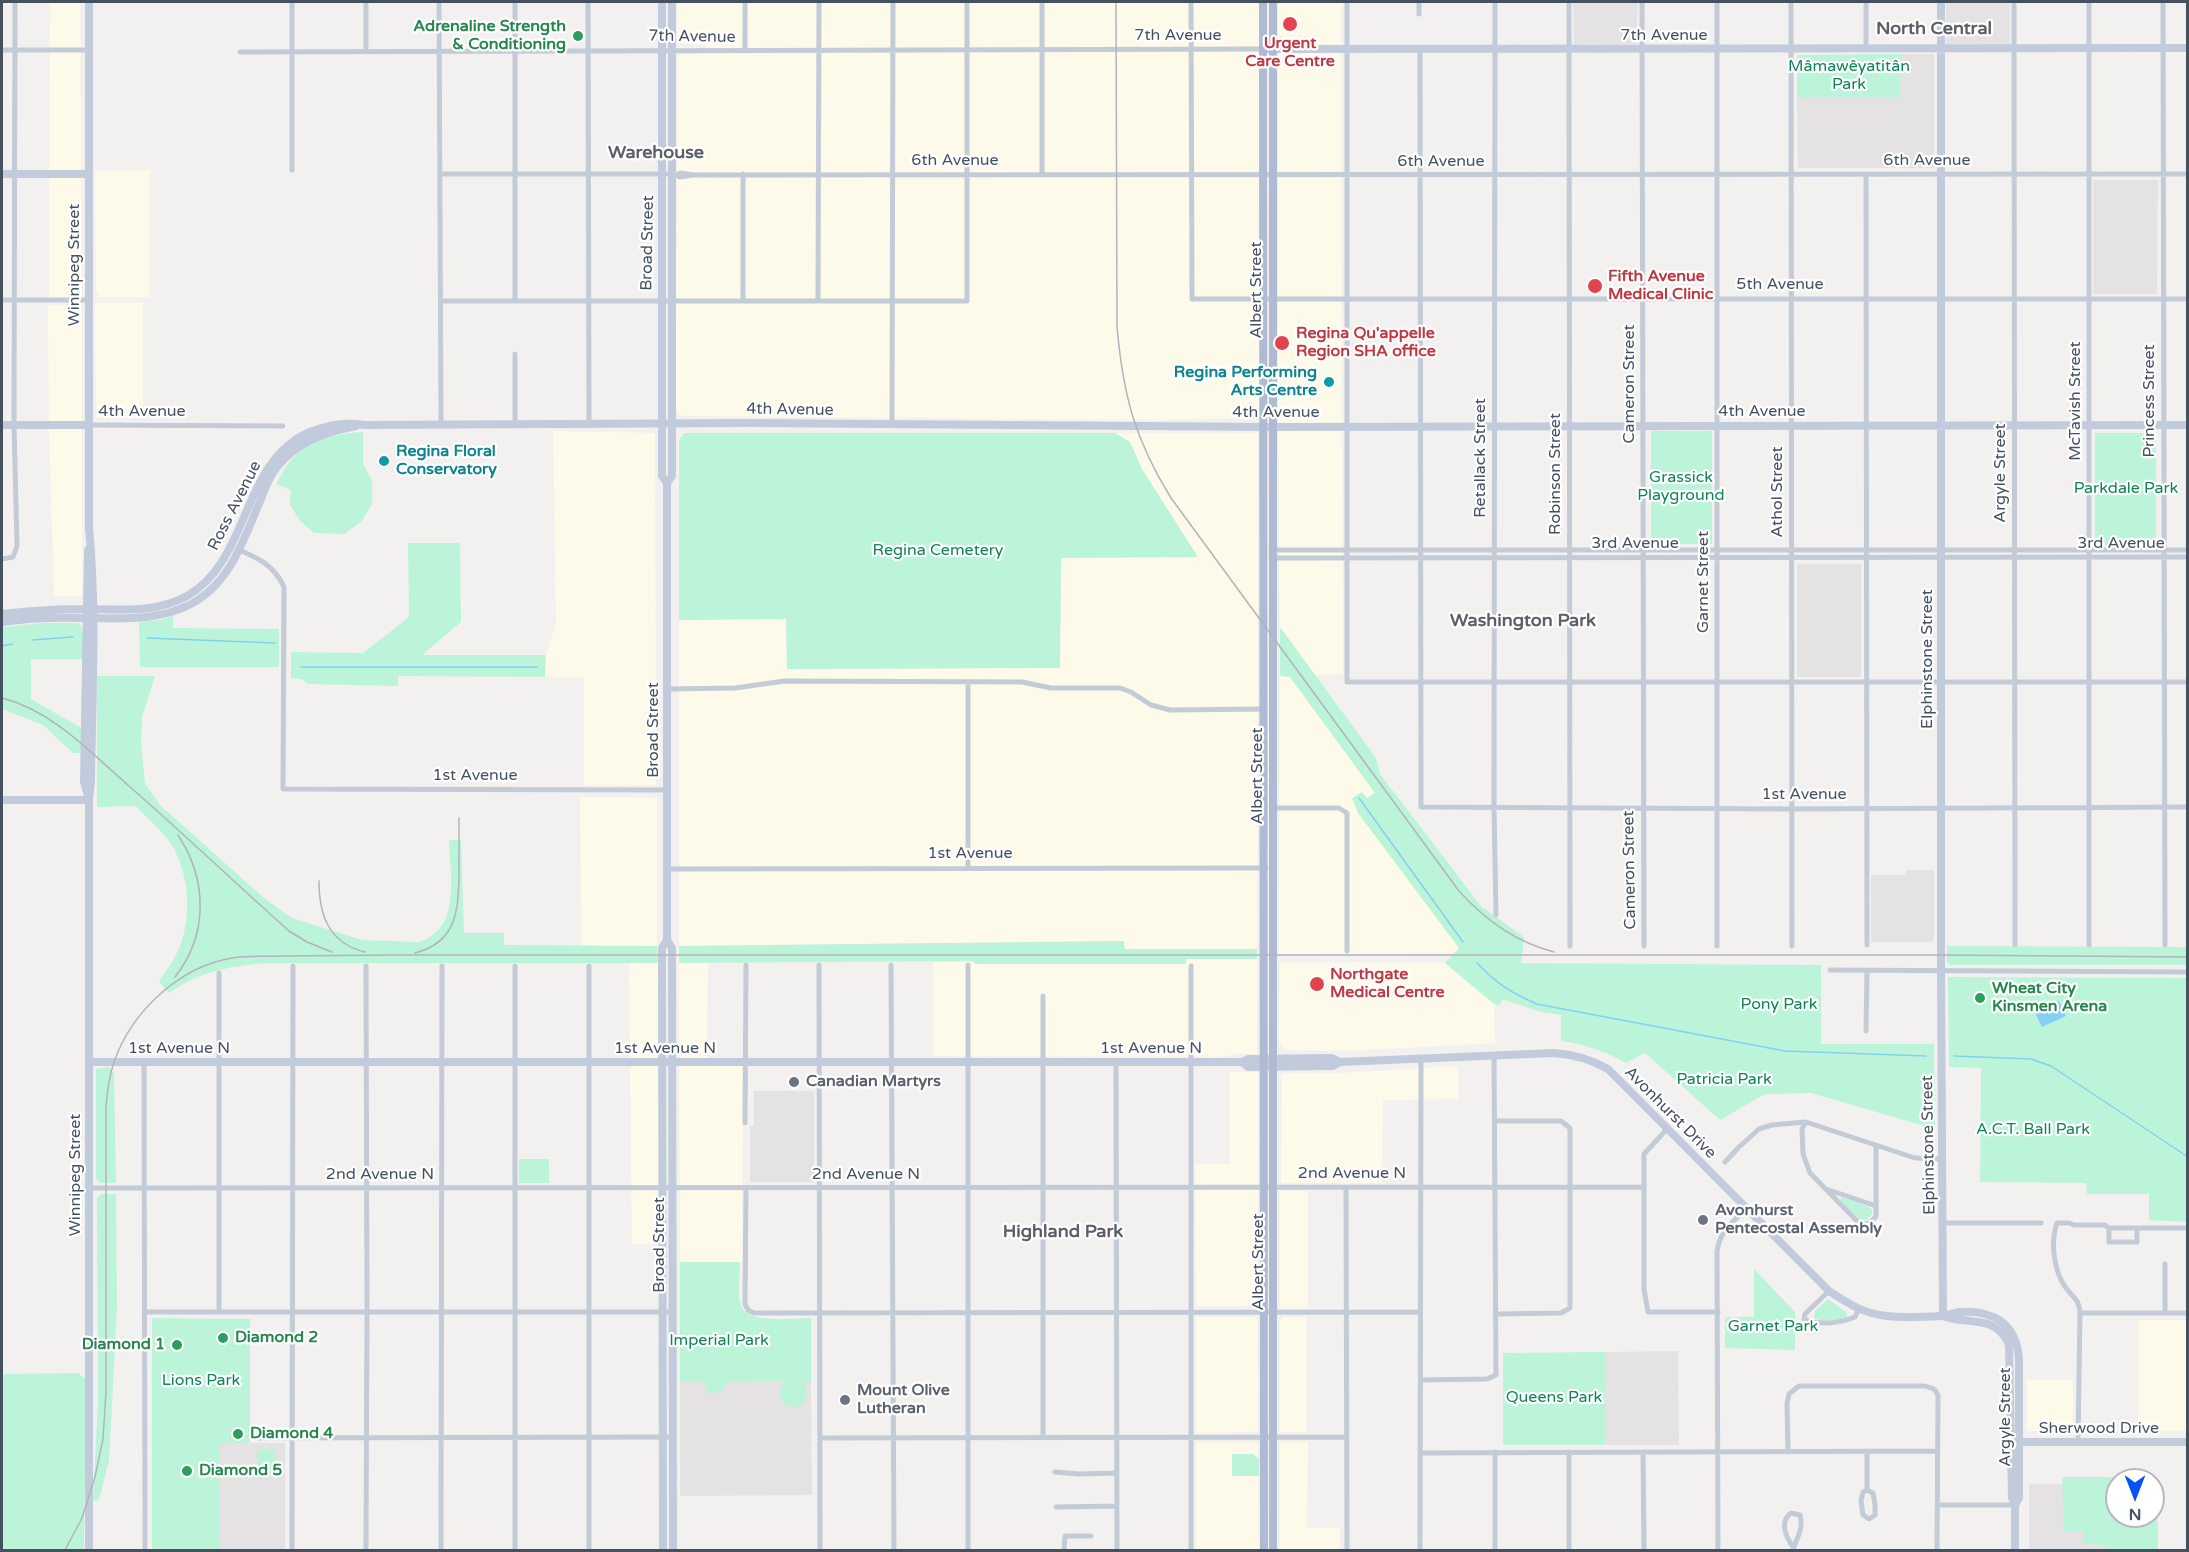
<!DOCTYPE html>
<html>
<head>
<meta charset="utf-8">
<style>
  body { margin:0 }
  #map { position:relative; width:2189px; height:1552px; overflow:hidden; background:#f3f1f0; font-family:"Varela Round",sans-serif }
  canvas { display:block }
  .frame { position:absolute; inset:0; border:3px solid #465160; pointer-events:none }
  .north { position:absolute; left:2105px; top:1468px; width:60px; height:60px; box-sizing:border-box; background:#fff; border:2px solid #b5b9bf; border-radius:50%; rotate:180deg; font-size:16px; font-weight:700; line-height:24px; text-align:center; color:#465160 }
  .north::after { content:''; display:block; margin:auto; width:21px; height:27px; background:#0752f6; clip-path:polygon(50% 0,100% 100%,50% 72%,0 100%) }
</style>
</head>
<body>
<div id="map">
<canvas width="2189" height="1552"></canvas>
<div class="frame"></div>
<div class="north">N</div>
</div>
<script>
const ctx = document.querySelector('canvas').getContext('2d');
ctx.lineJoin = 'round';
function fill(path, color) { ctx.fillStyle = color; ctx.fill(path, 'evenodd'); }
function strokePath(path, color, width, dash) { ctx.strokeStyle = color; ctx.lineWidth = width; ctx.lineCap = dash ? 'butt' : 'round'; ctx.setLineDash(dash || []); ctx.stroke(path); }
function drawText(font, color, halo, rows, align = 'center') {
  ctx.font = font + ' "Varela Round",sans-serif'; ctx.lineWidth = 4.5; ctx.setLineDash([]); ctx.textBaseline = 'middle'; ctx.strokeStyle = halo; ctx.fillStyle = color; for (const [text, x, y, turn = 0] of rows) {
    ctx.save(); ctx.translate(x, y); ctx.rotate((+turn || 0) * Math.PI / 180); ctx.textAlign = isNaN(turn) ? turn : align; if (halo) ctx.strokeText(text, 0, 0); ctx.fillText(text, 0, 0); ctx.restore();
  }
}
fill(new Path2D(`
  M50 2H80L82 298H49Z
  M677 2H1259L1260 418 1142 420 685 416 679 414 676 409 677 59 680 54H705L706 45 677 43Z
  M1278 2H1341L1342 423H1278Z
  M150 170V297H98V293H96L95 171Z
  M95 303H143V418L96 417Z
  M48 305H82V596H54L49 431Z
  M1278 430H1342L1343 674 1315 675 1280 627Z
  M553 431 655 433 656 785H584V677H545L546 655 556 623Z
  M1115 433H1258L1257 949H1124V941L679 946V620L786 619 787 669 1060 667 1061 558 1197 557 1142 469 1130 442Z
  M1280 676H1289L1375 793 1367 798 1358 813 1459 948 1454 953 1279 954Z
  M580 797 657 798V946H581Z
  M1186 959H1257V1054H1234L1223 1057 933 1056V962L973 961 976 964H1185Z
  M1280 962 1445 963 1494 1004 1495 1043 1345 1051 1285 1050 1279 1042Z
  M629 963H658L660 1244H632Z
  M679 963H708L707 1065H743L742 1262H680Z
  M1458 1066V1099L1383 1100 1382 1183H1281L1282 1073H1343Z
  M1230 1072H1258V1306H1196L1195 1164H1230Z
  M1280 1191H1308V1308H1280Z
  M1196 1317H1255L1258 1319V1431L1257 1432 1196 1433Z
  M1283 1317H1306V1432H1280V1321Z
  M2138 1320H2187V1431H2138Z
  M2027 1380H2073V1432L2027 1431Z
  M1196 1442H1254L1258 1444 1259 1550H1196Z
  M1280 1442H1308L1307 1528H1340V1550H1280Z`), '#fefaea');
fill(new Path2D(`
  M1573 2H1638L1636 44H1574Z
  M1946 2H2010V44H1946Z
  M1901 54H1934V168H1798L1797 98 1900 97Z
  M2093 180H2158L2157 294H2093Z
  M1797 564H1861V677H1797Z
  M1906 870H1934V939L1932 942H1871V875H1905Z
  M754 1091H814V1182H750V1126L754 1125Z
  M1678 1351 1679 1445H1605V1352Z
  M811 1381 812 1495 680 1496V1382Z
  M220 1443H285V1550H220Z
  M2029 1484H2083V1544L2107 1545V1550H2029Z`), '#e4e2e2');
fill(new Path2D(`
  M1901 54 1900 97 1797 98V55Z
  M1651 431H1712V544H1651Z
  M363 432V463L372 481V504L361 522 344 534 314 533 300 521 290 505 291 490 276 484C281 476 285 466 292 459 310 439 337 433 363 432Z
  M684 433H1115L1130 442 1142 469 1198 557 1061 558 1060 668 787 669 786 619 679 620V440Z
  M2095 433H2156V545H2095Z
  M408 543H460L461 622 422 655H546L545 677 398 676V686L308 684 302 679 291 678V652L363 653 409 617Z
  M173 616V628L279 629V667H140L139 622 160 620Z
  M43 623H79L83 629V659H31V699L82 728V753H73L43 725 2 709V627Z
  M1280 627 1376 758 1380 774 1481 906 1524 937 1521 963 1821 965V1044H1934L1935 1129 1811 1093 1765 1094 1720 1120 1645 1053 1626 1063C1606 1052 1585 1044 1561 1041V1015L1541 1012 1502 999 1500 1005 1494 1004 1445 963 1459 948 1358 813 1352 798 1362 792 1367 798 1375 793 1290 677 1280 676Z
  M97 676H155L142 717 141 742 145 783 160 805 264 898 292 918 362 940 419 942C462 929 450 874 449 840H461L464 933H504V945L657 946 658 963H266C228 967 202 970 169 993L159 982C165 972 173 962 178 951 192 919 190 878 173 847 166 834 147 818 136 806L97 807Z
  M1124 941 1125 949H1257V959H1186V964H975L973 961 679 963V946Z
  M1947 946 2187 947V965H1950L1947 962Z
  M1948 977 2187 978V1222L2149 1220V1194H2087L2086 1183 1980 1182 1981 1068 1949 1067Z
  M109 1067 114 1074 116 1183H100L96 1179V1069Z
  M519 1159H549V1183H519Z
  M101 1194H116L117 1309 109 1460 99 1500 93 1501 98 1399 97 1198Z
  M1842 1197 1869 1207 1872 1210V1215L1866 1220 1859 1219 1840 1200Z
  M680 1262H740C740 1273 737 1295 741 1305 748 1325 793 1318 811 1318V1381L804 1382 807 1391 804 1403 796 1407 785 1405 779 1393 782 1386 787 1381 727 1382 721 1392 708 1393 705 1387V1382H680Z
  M1754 1269 1795 1312V1350L1725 1348V1317H1754Z
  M1828 1299 1846 1312 1847 1317C1838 1321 1823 1322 1814 1318L1815 1311Z
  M152 1318 250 1319V1443L220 1444V1550H152Z
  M1605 1352V1445H1503V1353Z
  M78 1373 86 1379 84 1550H2V1374Z
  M257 1450H276V1471H258Z
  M1232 1454H1253L1259 1459V1476H1232Z
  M2062 1477H2157L2158 1550H2107L2106 1545 2083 1544V1531H2064ZM2117 1480H2153V1516H2117Z`), '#bbf4d8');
fill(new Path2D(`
  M2059 1001 2066 1016 2042 1027 2035 1013Z`), '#84d0f5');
strokePath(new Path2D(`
  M147 638 275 643
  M32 640 73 637
  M2 646 12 644
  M301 667H537
  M1359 798 1463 942
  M1477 963C1496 983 1511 993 1537 1004L1785 1051 1926 1056
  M1954 1056 2031 1059 2051 1066 2188 1157`), '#84d0f5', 1.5);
strokePath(new Path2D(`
  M366 2V50
  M439 2 441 424
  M588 2 589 424
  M745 2V51
  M1042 2V175
  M1191 2 1192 299H2188
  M1347 2V682H2188
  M1495 2 1494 807 1496 915
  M1569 2 1570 946
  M1642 2 1644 946
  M1791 2 1792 946
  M1866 2V49
  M2014 2 2015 945
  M2089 2V945
  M2163 2 2165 945
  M1419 14V2
  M1420 49 1421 807 1791 809 2188 807
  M2 50H89
  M240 52 1263 49
  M292 170V2
  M440 174H672L680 177 693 175
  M677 175 680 173 694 175 2188 174
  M1866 175 1867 945
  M2 300H89
  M515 300V2
  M441 301H967V2
  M743 301V174
  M818 301 819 2
  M515 424V354
  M88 425 283 426
  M892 425 893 2
  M237 549C258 558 274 565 284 587L283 789 667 790
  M1271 550H2188
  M1271 558 2188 557
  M2 559 13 557 17 546 14 425 15 2
  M667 689 735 688 785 681 1022 682 1051 688H1120L1131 692 1151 705 1170 710 1265 709
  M1271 808H1339L1347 813V951
  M968 867V682
  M667 869 1266 868
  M1717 946V2
  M819 965 820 1550
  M891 965 894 1550
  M968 965V1550
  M515 966V1550
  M589 966V1550
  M1191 966V1550
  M1830 970 2188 972
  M1866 1031 1867 970
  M144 1062 145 1550
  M1116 1062 1117 1550
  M1496 1121H1561L1570 1128V1308L1561 1313 1496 1314
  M1806 1122 1802 1129 1803 1154 1810 1173 1859 1223C1868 1225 1871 1223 1876 1216V1146
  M745 1123 746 965
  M1667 1129 1644 1154V1289L1648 1312H1718
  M1725 1162 1739 1147 1759 1129 1772 1125 1806 1122 1915 1158 1943 1159
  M89 1188 1643 1187
  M746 1188 745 1304 748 1310 754 1313 1420 1312
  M1346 1188 1347 1550
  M1826 1189 1876 1206
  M1943 1223H2041
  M2109 1228V1242H2137V1228
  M2165 1264V1313
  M1829 1291 1805 1314 1804 1319C1820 1326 1840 1323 1855 1317L1858 1310
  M144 1312H674
  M219 1312V973
  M2080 1313C2080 1301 2073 1297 2066 1288 2054 1272 2050 1243 2057 1223H2069L2074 1225H2105L2109 1228H2188
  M2080 1313H2188
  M1421 1380 1487 1379 1496 1375 1494 1055
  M1043 1437V996
  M255 1438 673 1437
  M820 1438 1346 1437
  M2078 1442 2080 1313
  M1643 1452 1644 1550
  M1788 1452 1787 1403 1789 1394 1799 1386H1925L1934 1389 1938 1395 1937 1550
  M1421 1453 1937 1451
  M1055 1472 1079 1474 1117 1473
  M1867 1490 1873 1493 1875 1504V1515L1869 1519 1863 1515 1861 1501 1863 1492 1867 1490V1452
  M1938 1505H2015
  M1056 1507 1117 1506
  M1793 1547C1786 1537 1779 1522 1791 1513L1800 1515C1804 1530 1796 1538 1793 1550
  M292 1550 293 966
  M366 1550 367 1312 366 966
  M441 1550 442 966
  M1064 1550 1065 1536H1091
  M1420 1550 1421 1058
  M1495 1550V1452
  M1569 1550V1452
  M1718 1550 1717 1252C1719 1231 1733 1222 1747 1208`), '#c3cbd7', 5);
strokePath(new Path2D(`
  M89 2V532
  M662 2V476L667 483
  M1941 2V971L1943 1316
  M1263 49 2188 48
  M2 174H89
  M2 425H88
  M2 614C29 611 56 609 84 609 119 609 154 614 187 596 251 560 240 462 310 432 329 425 344 422 364 425L750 423 1272 427 2188 425
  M2 622C29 618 56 617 84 618 121 618 156 622 191 604 231 583 244 538 261 499 265 489 269 476 277 467 297 442 325 432 356 426
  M88 796 84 782 88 550
  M2 800H89
  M667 940 672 948 673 1550
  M89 1062H1242L1248 1059 1332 1058 1340 1062
  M1242 1062 1248 1067 1333 1066 1340 1062 1553 1053C1574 1054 1590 1059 1608 1069L1829 1291C1847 1303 1864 1314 1887 1316 1904 1318 1925 1317 1942 1316 1948 1315 1954 1313 1960 1312 1994 1310 2017 1324 2019 1360V1498L2015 1505
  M1943 1316C1969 1326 1995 1313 2009 1345L2012 1498 2015 1505V1550
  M2016 1442H2188
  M89 1550V800L91 781C92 697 97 611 89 528
  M663 1550 662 955V948L667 940V483L672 476V2`), '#c1cbdb', 8);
strokePath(new Path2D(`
  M1263 2 1264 1550
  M1273 2V1550`), '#aebbd2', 8);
strokePath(new Path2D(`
  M1116 2 1117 327C1123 395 1135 440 1171 498L1459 891C1485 920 1515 942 1554 952
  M2 698C53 711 90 752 129 786 183 833 235 883 289 931L307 942 332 952
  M319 881C319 914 328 943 365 952
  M415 953C457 942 458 911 459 875 459 856 459 837 459 818
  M175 977C209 934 207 879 178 835
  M65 1550 82 1518 95 1477 103 1439 106 1392V1107C107 1092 109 1077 114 1062 132 1011 179 967 232 958 248 955 266 957 282 956 318 956 355 955 392 955H1941L2188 957`), '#b2b4bb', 1.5);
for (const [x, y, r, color] of [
  [1290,24,8,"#e0444e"],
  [578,36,6,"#2e9e5b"],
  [1595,286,8,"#e0444e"],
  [1282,343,8,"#e0444e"],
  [1329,382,6,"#0f9aa8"],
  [384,461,6,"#0f9aa8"],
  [1317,984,8,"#e0444e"],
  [1980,998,6,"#2e9e5b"],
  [794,1082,6,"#6b7280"],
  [1703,1220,6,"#6b7280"],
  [223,1338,6,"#2e9e5b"],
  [177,1345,6,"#2e9e5b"],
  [845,1400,6,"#6b7280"],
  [238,1434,6,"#2e9e5b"],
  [187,1471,6,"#2e9e5b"]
]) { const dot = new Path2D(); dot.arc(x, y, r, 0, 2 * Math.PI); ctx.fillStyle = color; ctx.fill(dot); strokePath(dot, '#fff', 2); }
drawText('bold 16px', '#27864d', '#fff', [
  ["Adrenaline Strength",566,27,"right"],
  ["& Conditioning",566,45,"right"],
  ["Wheat City",1992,989],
  ["Kinsmen Arena",1992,1007],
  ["Diamond 2",235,1338],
  ["Diamond 1",165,1345,"right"],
  ["Diamond 4",250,1434],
  ["Diamond 5",199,1471]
], 'left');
drawText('16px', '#465160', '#fff', [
  ["7th Avenue",1178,36],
  ["7th Avenue",1664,36],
  ["7th Avenue",692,37,1],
  ["6th Avenue",955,161],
  ["6th Avenue",1927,161],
  ["6th Avenue",1441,162],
  ["Broad Street",648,243,-89],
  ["Winnipeg Street",75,265,-90],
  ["5th Avenue",1780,285],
  ["Albert Street",1257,290,-90],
  ["Cameron Street",1630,384,-90],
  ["McTavish Street",2076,401,-90],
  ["Princess Street",2150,401,-90],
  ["4th Avenue",790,410,1],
  ["4th Avenue",142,412],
  ["4th Avenue",1762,412],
  ["4th Avenue",1276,413],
  ["Retallack Street",1481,458,-90],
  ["Argyle Street",2001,473,-90],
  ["Robinson Street",1556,474,-90],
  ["Athol Street",1778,492,-90],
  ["Ross Avenue",235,506,-63],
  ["3rd Avenue",1635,544],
  ["3rd Avenue",2121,544],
  ["Garnet Street",1704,582,-90],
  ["Elphinstone Street",1928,659,-90],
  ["Broad Street",654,730,-90],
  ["1st Avenue",475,776],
  ["Albert Street",1258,776,-90],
  ["1st Avenue",1804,795],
  ["1st Avenue",970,854],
  ["Cameron Street",1630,870,-91],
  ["1st Avenue N",179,1049],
  ["1st Avenue N",665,1049],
  ["1st Avenue N",1151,1049],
  ["Avonhurst Drive",1670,1113,45],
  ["Elphinstone Street",1929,1145,-91],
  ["2nd Avenue N",1352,1174],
  ["Winnipeg Street",76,1175,-90],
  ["2nd Avenue N",380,1175],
  ["2nd Avenue N",866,1175],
  ["Broad Street",660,1245,-90],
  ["Albert Street",1259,1262,-90],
  ["Argyle Street",2006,1417,-90],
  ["Sherwood Drive",2099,1429]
]);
drawText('bold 16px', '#be3a42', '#fff', [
  ["Urgent",1290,44,"center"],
  ["Care Centre",1290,62,"center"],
  ["Fifth Avenue",1608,277],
  ["Medical Clinic",1608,295],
  ["Regina Qu'appelle",1296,334],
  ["Region SHA office",1296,352],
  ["Northgate",1330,975],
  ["Medical Centre",1330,993]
], 'left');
drawText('16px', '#0e8558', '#fff', [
  ["Mâmawêyatitân",1849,67],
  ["Park",1849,85],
  ["Grassick",1681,478],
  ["Playground",1681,496],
  ["Parkdale Park",2126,489],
  ["Regina Cemetery",938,551],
  ["Pony Park",1779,1005],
  ["Patricia Park",1724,1080],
  ["A.C.T. Ball Park",2033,1130],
  ["Garnet Park",1773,1327],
  ["Imperial Park",719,1341],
  ["Lions Park",201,1381],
  ["Queens Park",1554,1398]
]);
drawText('bold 16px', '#0d838f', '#fff', [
  ["Regina Performing",1317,373],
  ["Arts Centre",1317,391],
  ["Regina Floral",396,452,"left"],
  ["Conservatory",396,470,"left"]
], 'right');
drawText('bold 16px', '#5b616d', '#fff', [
  ["Canadian Martyrs",806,1082],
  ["Avonhurst",1715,1211],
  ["Pentecostal Assembly",1715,1229],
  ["Mount Olive",857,1391],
  ["Lutheran",857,1409]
], 'left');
drawText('bold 18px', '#5c5f66', '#fff', [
  ["North Central",1934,29],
  ["Warehouse",656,153],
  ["Washington Park",1523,621],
  ["Highland Park",1063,1232]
]);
</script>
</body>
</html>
